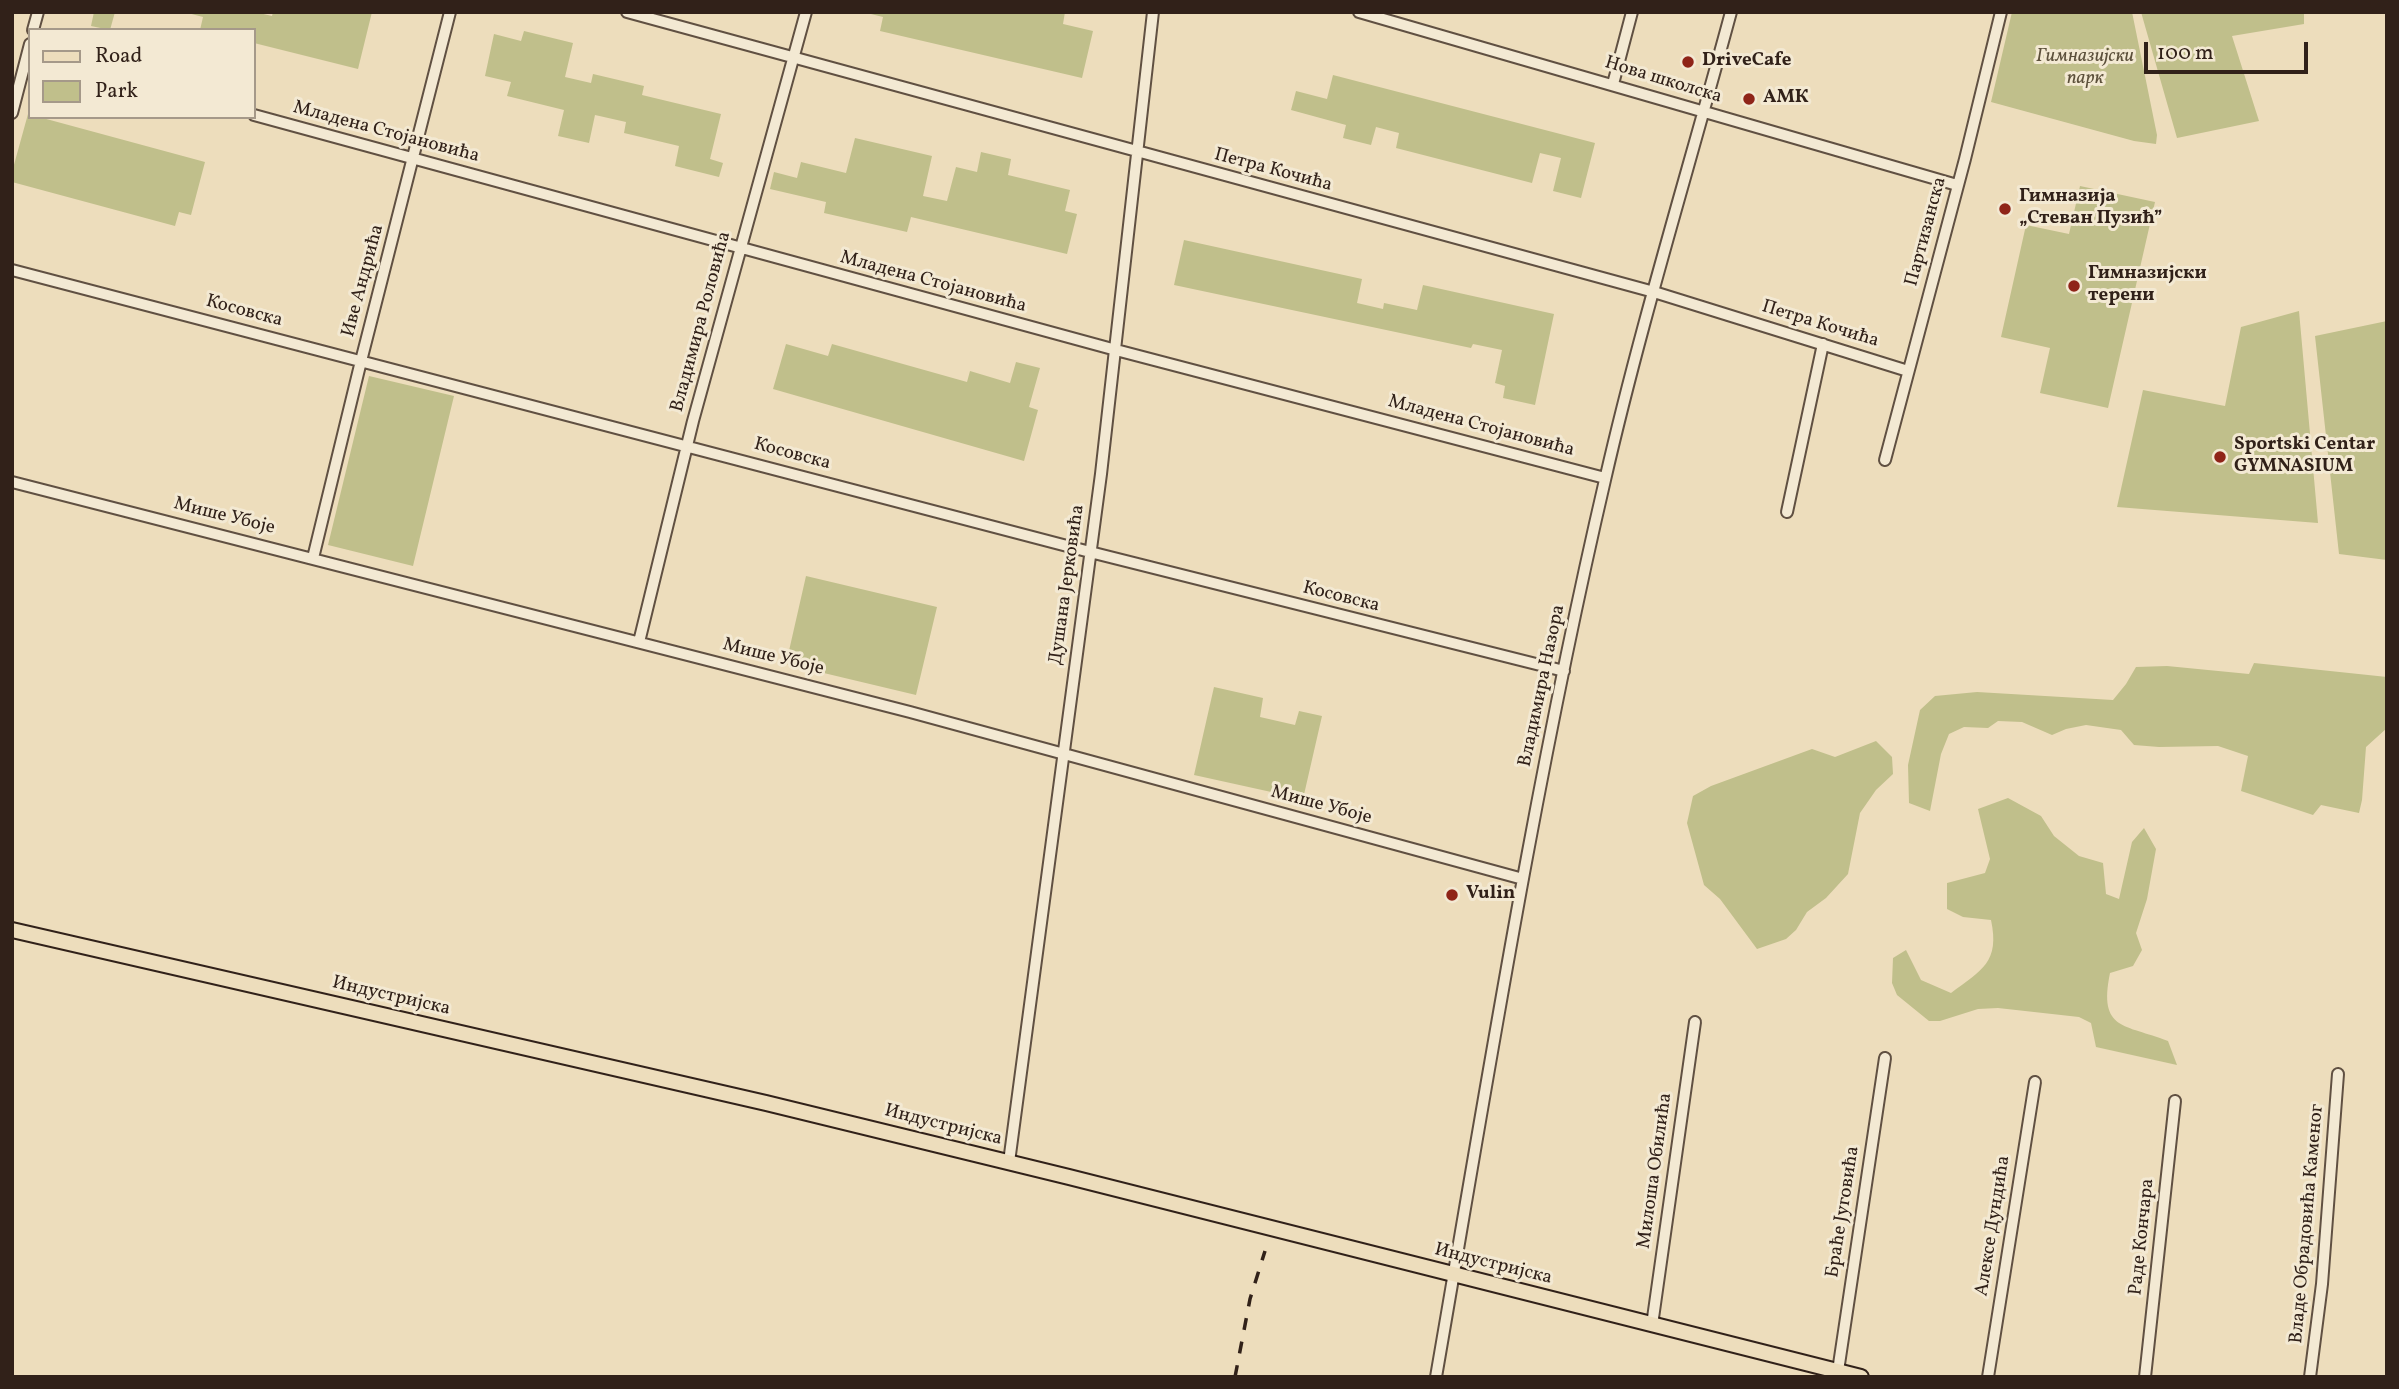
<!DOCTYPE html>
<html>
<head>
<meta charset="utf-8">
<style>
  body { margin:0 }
  #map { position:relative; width:2399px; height:1389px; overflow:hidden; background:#edddbc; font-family:Vollkorn,serif }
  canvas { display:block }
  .frame { position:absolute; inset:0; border:14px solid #312119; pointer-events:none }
  .legend { position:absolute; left:28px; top:28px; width:228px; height:91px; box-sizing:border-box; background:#f3e9d3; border:2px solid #a59989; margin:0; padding:9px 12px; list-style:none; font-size:21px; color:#312119 }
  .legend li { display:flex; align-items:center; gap:14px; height:35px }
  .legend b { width:35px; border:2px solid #a59989 }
  .scale { position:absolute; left:2144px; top:42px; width:164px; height:32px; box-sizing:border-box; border:4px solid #312119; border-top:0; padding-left:9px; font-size:21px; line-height:24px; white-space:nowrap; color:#312119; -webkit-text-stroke:5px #f3e9d3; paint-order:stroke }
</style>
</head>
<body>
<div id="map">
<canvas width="2399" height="1389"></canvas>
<div class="frame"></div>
<ul class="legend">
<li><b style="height:9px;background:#edddbc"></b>Road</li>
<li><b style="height:19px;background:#c0bf8b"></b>Park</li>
</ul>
<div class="scale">100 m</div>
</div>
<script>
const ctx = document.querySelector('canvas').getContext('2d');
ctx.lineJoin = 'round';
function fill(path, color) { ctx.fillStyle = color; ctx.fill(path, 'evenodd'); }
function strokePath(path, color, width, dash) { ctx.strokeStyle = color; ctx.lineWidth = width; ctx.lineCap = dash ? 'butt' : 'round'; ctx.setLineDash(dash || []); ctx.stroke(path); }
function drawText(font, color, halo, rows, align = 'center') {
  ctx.font = font + ' Vollkorn,serif'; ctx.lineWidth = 6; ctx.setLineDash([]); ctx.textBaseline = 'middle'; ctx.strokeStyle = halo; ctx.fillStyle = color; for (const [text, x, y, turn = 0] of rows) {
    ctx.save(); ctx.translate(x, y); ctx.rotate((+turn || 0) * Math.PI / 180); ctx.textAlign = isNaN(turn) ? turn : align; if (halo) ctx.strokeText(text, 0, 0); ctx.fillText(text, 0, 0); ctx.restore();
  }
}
fill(new Path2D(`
  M94 12H115L110 30 91 26Z
  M184 12H255L272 16 273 12H372L358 69 254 43V30H200L203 17Z
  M863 12H1065L1063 24 1093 31 1082 78 880 31 883 17Z
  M2012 12H2132L2157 135 2156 144 2134 141 1991 102Z
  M2141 12H2304V24L2232 36 2259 121 2177 138Z
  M524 31 573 43 565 77 591 83 593 74 644 86 642 95 721 114 710 159 723 163 719 177 675 166 679 146 624 133 626 122 595 115 589 143 558 136 564 110 507 96 511 82 485 76 494 34 521 41Z
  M1333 75 1595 143 1581 198 1553 191 1561 158 1540 153 1532 183 1396 148 1399 133 1376 127 1371 145 1343 138 1346 125 1291 110 1296 91 1327 99Z
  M28 114 30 117H39L205 162 191 215 179 212 175 226 12 182V172Z
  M855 138 932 156 923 196 947 201 956 167 977 172 981 152 1011 159 1008 175 1070 190 1065 211 1077 214 1067 254 911 217 907 232 824 213 826 202 770 189 774 172 797 178 801 162 846 173Z
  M2080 186 2155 202 2108 408 2040 393 2050 348 2001 337 2026 225 2069 234Z
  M1184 240 1362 279 1357 303 1383 309 1384 303 1417 310 1423 285 1554 314 1535 405 1503 398 1505 386 1495 383 1502 350 1473 344 1471 348 1174 285Z
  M2299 311 2318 523 2117 507 2143 390 2225 406 2241 327Z
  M2387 321V560L2339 554 2315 336Z
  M786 344 828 356 832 344 967 382 970 371 1010 383 1016 362 1040 368 1029 407 1038 410 1024 461 773 389Z
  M369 376 454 396 413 566 328 545Z
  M806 576 937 607 916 695 786 664Z
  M2254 663 2387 677V728L2366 747 2362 800 2359 813 2321 805 2313 815 2241 791 2248 756 2218 746 2159 747 2134 745 2121 730 2086 725 2066 729 2052 735 2022 722 1998 721 1988 728 1964 727 1949 734 1941 754 1930 811 1909 803 1908 765 1920 710 1935 696 1977 692 2113 700 2126 684 2136 667 2167 666 2249 674Z
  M1214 687 1263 698 1260 717 1295 725 1299 711 1322 716 1303 799 1194 775Z
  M1876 741 1892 757 1893 774 1876 790 1860 813 1848 874 1826 898 1807 912 1796 930 1786 939 1757 949 1720 899 1704 885 1687 823 1693 796 1711 786 1812 749 1835 757Z
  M2008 798 2041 816 2054 836 2079 856 2103 863 2106 894 2119 899 2132 842 2144 828 2156 849 2147 899 2136 933 2142 950 2133 966 2110 973C2098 1031 2125 1024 2168 1041L2177 1065 2096 1047 2091 1023 2079 1017 1998 1008 1978 1009 1940 1021H1929L1897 995 1892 983 1893 958 1906 950 1921 980 1951 993C1982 970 2000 962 1991 920L1963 917 1947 909V883L1985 873 1990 859 1978 809Z`), '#c0bf8b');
const minor = new Path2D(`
  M627 12 1654 292 1908 371
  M1359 12 1957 185
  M33 30 38 12
  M1613 84 1632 12
  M12 113 30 44
  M254 115 1116 350 1605 478
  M12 270 1090 552 1564 671
  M1885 460 1965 159 2001 12
  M12 482 910 712 1523 879
  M1787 512 1823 344
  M313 558 361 361 450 12
  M639 642 693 421 806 12
  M1009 1162 1101 474 1153 12
  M1652 1325 1695 1022
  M1838 1371 1885 1058
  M1436 1377C1488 1077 1536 776 1605 480 1641 323 1689 168 1731 12
  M1988 1377 2035 1082
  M2145 1377 2175 1101
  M2310 1377 2322 1284 2338 1074`);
const major = new Path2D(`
  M12 930 766 1103 1069 1177 1861 1377`);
strokePath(minor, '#605042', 14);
strokePath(major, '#312119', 18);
strokePath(minor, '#f3e9d3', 10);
strokePath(major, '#edddbc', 14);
strokePath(new Path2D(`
  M1235 1377 1250 1299 1265 1251`), '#312119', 3.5, [12, 12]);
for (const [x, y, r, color] of [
  [1688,62,7,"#8f2418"],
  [1749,99,7,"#8f2418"],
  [2005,209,7,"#8f2418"],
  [2074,286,7,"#8f2418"],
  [2220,457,7,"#8f2418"],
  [1452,895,7,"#8f2418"]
]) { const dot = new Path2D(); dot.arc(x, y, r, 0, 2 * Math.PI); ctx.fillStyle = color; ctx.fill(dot); strokePath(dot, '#f3e9d3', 2.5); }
drawText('italic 19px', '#5c503b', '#f3e9d3', [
  ["Гимназијски",2085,58],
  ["парк",2085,80]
]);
drawText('bold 19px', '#312119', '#f3e9d3', [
  ["DriveCafe",1702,62],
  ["АМК",1763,99],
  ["Гимназија",2019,198],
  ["„Стеван Пузић”",2019,220],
  ["Гимназијски",2088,275],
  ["терени",2088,297],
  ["Sportski Centar",2234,446],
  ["GYMNASIUM",2234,468],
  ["Vulin",1466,895]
], 'left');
drawText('19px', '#312119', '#f3e9d3', [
  ["Нова школска",1663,81,17],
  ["Младена Стојановића",386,133,15],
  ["Петра Кочића",1273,171,15],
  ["Партизанска",1927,232,-75],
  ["Иве Андрића",364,281,-75],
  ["Младена Стојановића",933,283,15],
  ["Косовска",244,312,15],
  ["Владимира Роловића",702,322,-75],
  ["Петра Кочића",1820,325,17],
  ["Младена Стојановића",1481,427,15],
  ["Косовска",792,455,15],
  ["Мише Убоје",224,517,14],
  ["Душана Јерковића",1068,585,-82],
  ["Косовска",1341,598,14],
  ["Мише Убоје",773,658,14],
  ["Владимира Назора",1543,686,-78],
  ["Мише Убоје",1321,806,15],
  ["Индустријска",391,997,13],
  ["Индустријска",943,1126,14],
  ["Милоша Обилића",1656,1171,-82],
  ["Браће Југовића",1844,1212,-81],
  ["Владе Обрадовића Каменог",2308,1224,-85],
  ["Алексе Дундића",1994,1226,-81],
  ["Раде Кончара",2143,1237,-84],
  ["Индустријска",1493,1265,14]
]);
</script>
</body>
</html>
